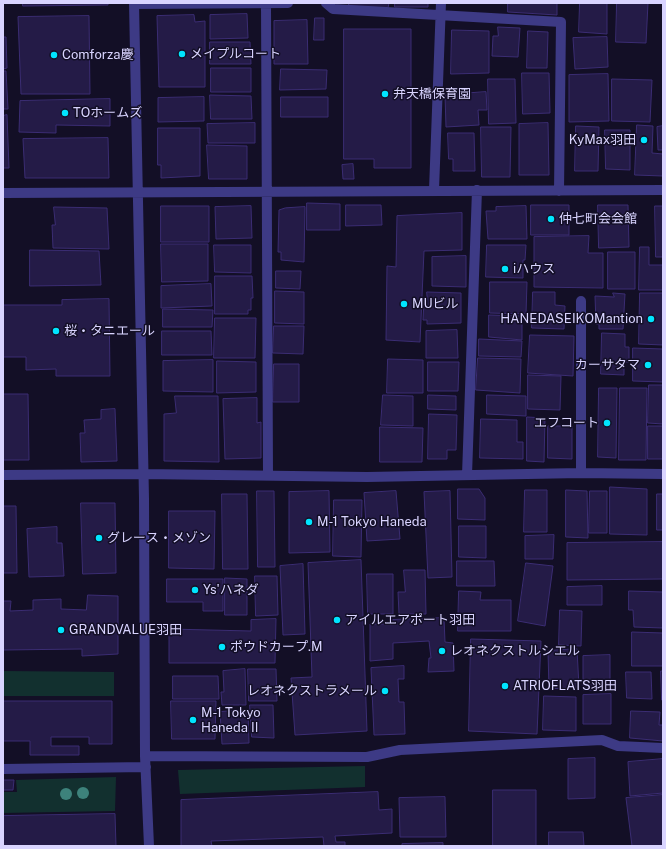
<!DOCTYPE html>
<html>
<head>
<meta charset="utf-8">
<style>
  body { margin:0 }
  #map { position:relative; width:666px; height:849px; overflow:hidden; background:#130f26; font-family:"Public Sans",sans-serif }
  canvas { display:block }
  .frame { position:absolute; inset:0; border:4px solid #d9d4ff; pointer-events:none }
</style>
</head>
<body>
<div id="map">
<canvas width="666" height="849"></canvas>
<div class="frame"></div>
</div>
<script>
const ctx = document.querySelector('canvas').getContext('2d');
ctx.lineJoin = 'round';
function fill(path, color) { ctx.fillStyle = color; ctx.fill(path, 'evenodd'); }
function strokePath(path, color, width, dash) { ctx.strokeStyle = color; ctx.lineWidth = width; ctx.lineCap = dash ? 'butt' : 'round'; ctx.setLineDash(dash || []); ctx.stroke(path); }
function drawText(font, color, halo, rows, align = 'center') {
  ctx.font = font + ' "Public Sans","Noto Sans JP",sans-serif'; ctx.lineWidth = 3; ctx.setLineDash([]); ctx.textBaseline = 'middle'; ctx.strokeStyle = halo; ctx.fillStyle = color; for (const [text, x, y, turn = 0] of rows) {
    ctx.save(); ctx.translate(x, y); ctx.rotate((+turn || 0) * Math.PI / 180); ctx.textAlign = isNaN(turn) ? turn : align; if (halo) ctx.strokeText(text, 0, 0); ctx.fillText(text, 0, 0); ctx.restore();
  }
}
fill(new Path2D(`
  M3 671 114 672V696H3Z
  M365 766V787L180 794 178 770Z
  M116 777 115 811 3 813V792H17L16 780Z`), '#12302f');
const building = new Path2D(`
  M23 3H108V5L23 6Z
  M349 3H389L388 8 349 6Z
  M395 3H428V7H395Z
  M508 3H557V15L508 12Z
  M580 3H607V34L579 32Z
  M617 3H648L646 43 616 42Z
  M247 14 248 38 210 39V15Z
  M194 15 195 22 205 21V87H159L157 16Z
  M89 16 90 94H21L18 17Z
  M315 18H324V40H314Z
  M307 20 308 64H274V21Z
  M498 27 520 28 518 57 492 56 493 36H498Z
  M344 29H411V168H374V159H344Z
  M452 30 489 31V73L451 74Z
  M528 31 548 32 547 68H527Z
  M3 37H6L7 68 3 69Z
  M607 37 608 67 575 69 573 38Z
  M210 42H250L251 64H210Z
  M211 68H251V92H211Z
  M281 69 327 70 326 89 280 90Z
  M3 71H6L8 109H3Z
  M522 73H549L550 113 523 114Z
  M608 74 609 121 569 122V75Z
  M488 79H515L516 123 489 124Z
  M612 79 652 80 650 122 612 121Z
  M486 92 487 110H478L479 125 446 127 445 95Z
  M210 95 251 96 252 119H211Z
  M204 97V121L158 122V98Z
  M281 97H328V117H281Z
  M110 99V126L56 125V133L19 132 20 101Z
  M7 115 9 168H3V116Z
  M255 123V143H208L207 124Z
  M548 123 549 175H519V124Z
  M637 125 653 126 652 153 663 154V176L635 175Z
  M576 126 599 127 598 171H575Z
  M663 126V150H658L657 127Z
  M481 127H511L510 177H482Z
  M158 128H200V176L161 178V165H158Z
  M605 130H630V170L606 169Z
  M448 133H474L475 171H453V159H449Z
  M108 138 109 178H25L23 139Z
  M207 145 247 146V179H209Z
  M353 164 354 179H343L342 165Z
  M307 203 340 204V230H307Z
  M346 205H381L382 225 346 226Z
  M531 205H569V235H531Z
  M598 205H628L629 247 599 248Z
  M161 206H209V242H161Z
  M251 206 252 238 216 239 215 207Z
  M526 206 527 239H488L486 211H496V207Z
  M655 206H663V257H656Z
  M54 207 107 208 109 249 53 248 52 225H55Z
  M305 207 304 262 281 260V252H278L279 210 285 208Z
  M462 213V250L424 251 420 342 386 340 387 266 396 267 397 216Z
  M589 236 588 253H603V288L534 287V237Z
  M161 244H208V281L162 282Z
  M214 245H251V273L215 272Z
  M487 245H526L525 260H523V278L486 277Z
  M640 247H649V265H663V290H639Z
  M30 250 99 251 101 285 30 286Z
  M608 252H635V289H608Z
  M466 256V287L432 286V257Z
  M276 271H301L300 289 276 288Z
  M215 276H252L253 298H251V310H248V314H215Z
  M490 282H527L526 314 490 313Z
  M211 284 212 306 161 308V286Z
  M275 291 304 292V324L275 323Z
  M427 292 461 293V323L427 324V320H423L424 300H427Z
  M533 292H555V305L565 306 564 329 532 328Z
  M613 293 625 294 623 329H599V324H596L595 296 614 297Z
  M640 293H663V345L639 344Z
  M109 299 110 376H56V369L26 370V357H3V305H62V300Z
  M163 309 213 310 212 327H163Z
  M489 315 522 316V340L489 337Z
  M215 318H256L255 358H214Z
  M274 326H304L303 354 273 353Z
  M457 330 458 358H426V331Z
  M162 331H211L212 355H162Z
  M602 333 625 334V347H629V362H624V375L601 374Z
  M530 335 574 336 573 376 528 373Z
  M479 339 522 341 521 357 479 356Z
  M633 348 663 349V382L633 381Z
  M478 358 521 359 520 393 476 390Z
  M388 359 423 360V393H387Z
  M213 360V392L163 391V361Z
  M217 361 256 362V392L217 393Z
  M428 362H459L458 391H428Z
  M274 364H299V402H273Z
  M528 375 561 376 560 410 528 409Z
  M649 385H663V424L648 423Z
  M599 388H617L616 458 598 457Z
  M620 388H647L646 460H619Z
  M3 394H28L29 460H3Z
  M383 395 413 396V426L381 425Z
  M428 395 456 396V410L428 409Z
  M487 395 526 396V416L487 414Z
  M175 396H218L219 462 164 461V414L176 413Z
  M257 398V423L261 422V458L225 459 223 399Z
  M115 409 117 461 81 462 80 433H85L84 420 101 419V410Z
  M429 414 457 415 456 450H447V459H428Z
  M527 417 545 418 544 462 527 461Z
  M481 419 517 420V442H523V459L480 458Z
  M548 426H572V459L548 458Z
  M648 426H663V459H648Z
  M380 427 423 428 422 462H380Z
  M610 487 647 489V535L610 534Z
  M458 489H479L485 498V520L458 519Z
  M525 490H547V532H524Z
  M566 490 587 491 588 538 566 537Z
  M257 491H274L275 567H258Z
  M329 491 330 552 289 553V492Z
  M396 491 400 539 367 541 364 493Z
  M450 491 452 577 428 578 424 492Z
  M590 491H607V533H589Z
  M222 494H247L248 569H223Z
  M657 494H663V530H657Z
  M334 500H362L361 557 333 556Z
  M81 503H115L116 573 83 574Z
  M3 506H16L17 573H3Z
  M169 511H215L214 569 169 568Z
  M459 526H486V558L459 557Z
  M57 527V543H62L64 576 29 577 27 529Z
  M554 535 553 559H525V536Z
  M663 542V579L567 580V543Z
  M361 560 367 731 295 735 291 678 312 677 308 563Z
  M457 561H494L495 586H457Z
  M526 563 553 566 545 626 518 621Z
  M303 564 305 634 283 635 280 566Z
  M404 570H425L426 614H399L398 592H405Z
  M367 574H393V614H368Z
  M255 576H277L278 615 256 616Z
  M225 578 247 579V615H225Z
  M167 579H223V611H203V602H167Z
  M602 586V605H567V587Z
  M459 591 481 592 480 600H511V631H458Z
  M629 591 663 592V628L634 627 633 610H629Z
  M88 595 118 596V654L82 656V649L3 650V601H11L10 611 33 610V600L61 599V609L86 610Z
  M560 610 582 611 581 646 559 645Z
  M444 618 445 642 453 643 454 671 428 672 429 658H431L429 641 393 643V659L370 661V624H391V620Z
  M276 619 275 663H169V629L251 631V620Z
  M632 632 663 633V666H632Z
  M471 639 541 641 537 734 469 731Z
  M577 649 579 687 549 689 548 651Z
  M610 655V690H583V656Z
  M404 666V679H398L399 702H404L405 734 374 735 371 668Z
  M245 669 246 705H222L221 692H224L223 671Z
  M248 669H276L277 701H249Z
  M661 671H663V700H662Z
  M626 672H651L652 699 627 698Z
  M173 676H218L219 699H173Z
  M611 694V724H583V695Z
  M544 696 576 697V731L543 730Z
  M3 701H112V744H89V737H51V746H79V755H30V741H3Z
  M171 701H216L215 739H172Z
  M250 705H273L274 738 252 737Z
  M248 710 249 743 222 744 220 712Z
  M631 711 660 712 659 725H663V741L630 738Z
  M595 758V798L568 799V759Z
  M663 759V793L630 796 628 762Z
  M3 780H14L13 790H3Z
  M493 790H536V846H493Z
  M378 792 379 810 392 809V833L335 836 336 842H345V846H324L323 837 211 841 212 846H181V800Z
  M663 795V846H632L626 798Z
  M445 797 446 837H400L399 798Z
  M115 814 116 846H3V816Z
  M549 832H583L584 846H549Z
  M443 843V846H402V844Z`);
fill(building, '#241b47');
strokePath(building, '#3b2d73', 1);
strokePath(new Path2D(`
  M134 3 144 498 145 756 149 846
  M326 3 333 9 561 22 559 191
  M134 4 288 3
  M266 4 268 475
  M434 190 441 3
  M3 193 663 190
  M581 473V301
  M3 475 143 474 367 477 581 473 663 474
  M467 475 477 190
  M145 756 367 757 400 750 602 740 618 746 663 748
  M3 769 146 767`), '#3d3a85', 10);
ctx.fillStyle = '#3d827b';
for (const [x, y] of [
  [83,793],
  [66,794]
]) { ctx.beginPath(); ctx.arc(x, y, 6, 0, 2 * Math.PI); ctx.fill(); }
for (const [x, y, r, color] of [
  [182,54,4,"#00e5ff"],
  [54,55,4,"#00e5ff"],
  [385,94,4,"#00e5ff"],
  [65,113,4,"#00e5ff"],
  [644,140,4,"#00e5ff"],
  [551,219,4,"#00e5ff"],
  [505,269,4,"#00e5ff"],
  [404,304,4,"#00e5ff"],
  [651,319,4,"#00e5ff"],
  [56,331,4,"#00e5ff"],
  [648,365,4,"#00e5ff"],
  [607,423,4,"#00e5ff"],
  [309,522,4,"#00e5ff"],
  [99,538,4,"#00e5ff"],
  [195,590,4,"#00e5ff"],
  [337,620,4,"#00e5ff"],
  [61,630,4,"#00e5ff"],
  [222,647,4,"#00e5ff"],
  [442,651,4,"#00e5ff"],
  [505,686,4,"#00e5ff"],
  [385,691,4,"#00e5ff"],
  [193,720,4,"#00e5ff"]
]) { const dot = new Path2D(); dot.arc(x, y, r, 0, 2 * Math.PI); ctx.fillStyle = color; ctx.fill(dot); strokePath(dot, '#130f26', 1.5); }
drawText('13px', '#d9d4ff', '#130f26', [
  ["メイプルコート",190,54],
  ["Comforza慶",62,55],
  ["弁天橋保育園",393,94],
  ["TOホームズ",73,113],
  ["KyMax羽田",636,140,"right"],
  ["仲七町会会館",559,219],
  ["iハウス",513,269],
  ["MUビル",412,304],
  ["HANEDASEIKOMantion",643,319,"right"],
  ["桜・タニエール",64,331],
  ["カーサタマ",640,365,"right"],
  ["エフコート",599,423,"right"],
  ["M-1 Tokyo Haneda",317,522],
  ["グレース・メゾン",107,538],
  ["Ys'ハネダ",203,590],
  ["アイルエアポート羽田",345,620],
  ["GRANDVALUE羽田",69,630],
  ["ポウドカープ.M",230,647],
  ["レオネクストルシエル",450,651],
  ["ATRIOFLATS羽田",513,686],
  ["レオネクストラメール",377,691,"right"],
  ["M-1 Tokyo",201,713],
  ["Haneda II",201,728]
], 'left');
</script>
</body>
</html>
